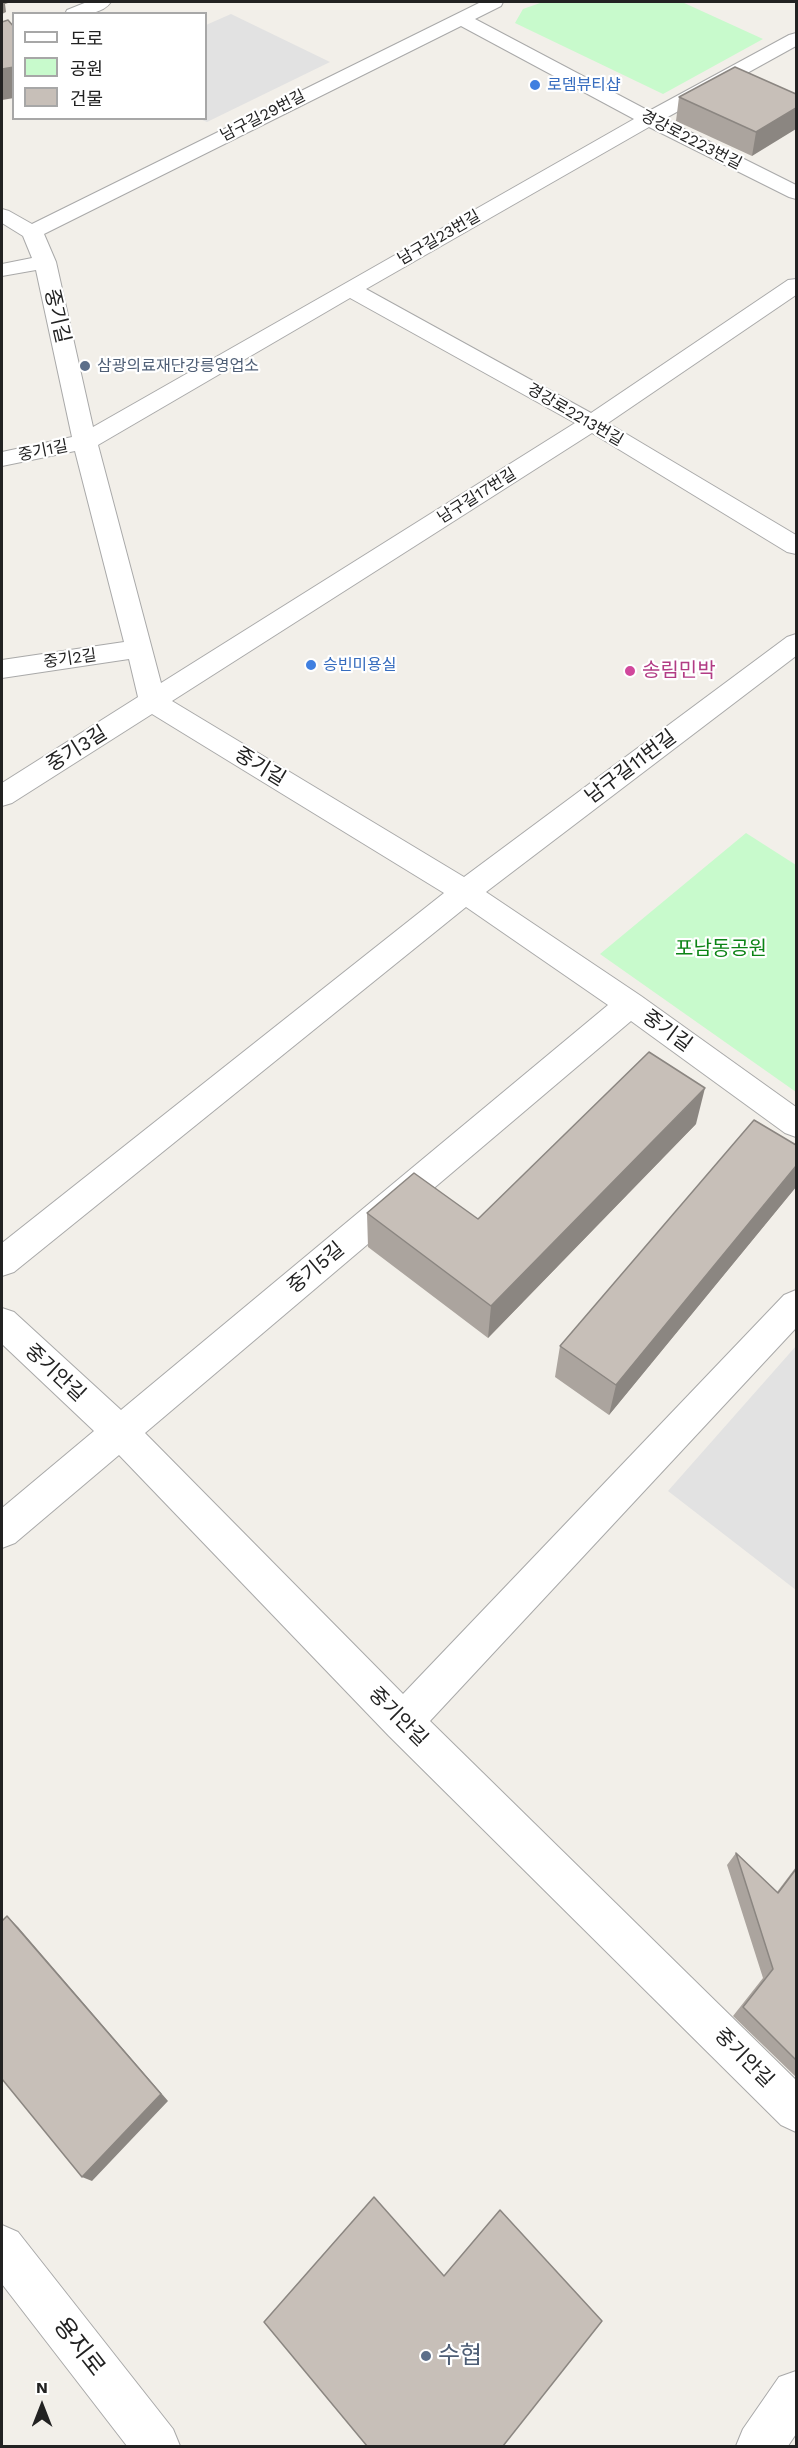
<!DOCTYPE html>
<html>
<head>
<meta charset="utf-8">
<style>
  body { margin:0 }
  #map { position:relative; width:798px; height:2448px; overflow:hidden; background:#f2efe9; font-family:"Work Sans","Noto Sans KR",sans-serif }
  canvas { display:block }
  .frame { position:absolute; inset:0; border:3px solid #222; pointer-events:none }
  .legend { position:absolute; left:12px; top:12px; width:195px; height:108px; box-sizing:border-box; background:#fff; border:2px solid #a7a7a7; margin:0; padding:8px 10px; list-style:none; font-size:18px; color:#222 }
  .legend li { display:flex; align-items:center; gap:12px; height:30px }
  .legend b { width:30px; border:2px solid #a7a7a7 }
  .north { position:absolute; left:12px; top:2376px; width:60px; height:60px; -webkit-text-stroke:4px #fff; paint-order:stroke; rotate:0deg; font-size:16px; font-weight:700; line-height:24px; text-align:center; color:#222 }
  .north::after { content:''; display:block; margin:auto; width:21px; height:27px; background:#222; clip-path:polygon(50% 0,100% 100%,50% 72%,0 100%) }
</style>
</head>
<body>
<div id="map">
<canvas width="798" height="2448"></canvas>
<div class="frame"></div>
<ul class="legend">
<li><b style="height:8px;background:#fff"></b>도로</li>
<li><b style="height:16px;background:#c8facc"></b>공원</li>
<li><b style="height:16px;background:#c7bfb8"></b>건물</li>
</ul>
<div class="north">N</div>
</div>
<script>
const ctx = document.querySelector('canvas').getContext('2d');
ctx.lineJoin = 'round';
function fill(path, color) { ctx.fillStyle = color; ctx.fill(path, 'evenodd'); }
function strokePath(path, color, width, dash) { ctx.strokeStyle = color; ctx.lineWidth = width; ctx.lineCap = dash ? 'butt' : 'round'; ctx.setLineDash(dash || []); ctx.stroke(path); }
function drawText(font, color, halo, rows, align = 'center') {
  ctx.font = font + ' "Work Sans","Noto Sans KR",sans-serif'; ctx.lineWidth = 4.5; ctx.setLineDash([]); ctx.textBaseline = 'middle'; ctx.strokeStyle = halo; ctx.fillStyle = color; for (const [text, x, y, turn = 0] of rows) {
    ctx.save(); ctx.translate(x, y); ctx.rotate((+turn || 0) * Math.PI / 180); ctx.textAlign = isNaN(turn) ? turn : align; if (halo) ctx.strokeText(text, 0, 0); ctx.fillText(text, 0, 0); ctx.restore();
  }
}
fill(new Path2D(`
  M543 2H682L763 39 663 94 515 23 523 9Z
  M746 833 796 865V1092L600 954Z`), '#c8facc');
fill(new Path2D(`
  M231 14 330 62 207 122 200 119 206 118V25Z
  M796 1346V1590L668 1491Z`), '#e2e2e2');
const minor = new Path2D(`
  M481 2H503L501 6 475 19 649 111 789 35 796 33V46L664 119 796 185V199L789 197 649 127 366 289 591 413 788 280 796 279V295L608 423 796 535V554L787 552 592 433 172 701 464 877 787 637 796 634V656L486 892 641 996 796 1107V1137L785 1133 631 1021 145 1433 403 1694 784 1295 796 1290V1328L430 1721 796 2080V2132L781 2125 389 1736 119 1455 15 1543 2 1548V1508L94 1431 2 1344V1308L14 1312 121 1410 608 1005 466 907 14 1272 2 1276V1243L444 893 152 714 12 803 2 806V783L138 697 129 659 2 678V660L124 642 75 451 2 466V452L72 437 36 270 2 276V264L32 258 23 236 2 223V209L9 211 32 224ZM461 26 634 119 93 427 56 262 44 234ZM350 298 575 423 161 683 98 445Z`);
const tertiary = new Path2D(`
  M87 2H111C101 16 80 14 65 14L67 10Z
  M2 2225 18 2232 173 2429 180 2446H127L2 2284Z
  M796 2371V2434L788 2446H736L743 2429 779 2377Z`);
strokePath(minor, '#a9a9a9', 2);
strokePath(tertiary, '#a9a9a9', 2);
fill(minor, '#fff');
fill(tertiary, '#fff');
fill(new Path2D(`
  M796 94 752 156 676 121 679 97Z
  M696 1124 488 1338 368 1247 367 1213 478 1219Z
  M796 1187 609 1415 555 1377 560 1346Z
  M736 1853 777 1892 796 1867V2077L733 2016 763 1978 727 1865Z`), '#aba49e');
fill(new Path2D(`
  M2 2H11L5 4 6 12 2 14Z
  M14 67V98L2 100V69Z
  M796 108V129L752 156 756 132Z
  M705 1088 696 1124 488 1338 491 1306Z
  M796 1166V1187L609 1415 616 1385Z
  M7 1916 18 1927 168 2101 92 2181 82 2177Z`), '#8b8681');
const building = new Path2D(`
  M8 20 14 27V67L2 69V22Z
  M735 67 796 94V108L756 132 679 97Z
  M649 1052 705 1088 491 1306 367 1213 414 1173 478 1219Z
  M754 1120 796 1145V1166L616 1385 560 1346Z
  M736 1853 778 1893 796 1869V2060L743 2007 773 1969Z
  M7 1916 161 2094 82 2177 2 2079V1921Z
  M374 2197 444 2276 500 2210 602 2321 503 2446H367L264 2322Z`);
fill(building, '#c7bfb8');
strokePath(building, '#8b8681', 1.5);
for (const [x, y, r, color] of [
  [535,85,6,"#3f7fe0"],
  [85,366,6,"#5c6f8a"],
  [311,665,6,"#3f7fe0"],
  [630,671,6,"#d1479c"],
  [426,2356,6,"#5c6f8a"]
]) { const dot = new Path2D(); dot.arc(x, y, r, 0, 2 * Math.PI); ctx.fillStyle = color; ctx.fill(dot); strokePath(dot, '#fff', 2); }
drawText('16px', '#366cbe', '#fff', [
  ["로뎀뷰티샵",547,85],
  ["승빈미용실",323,665]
], 'left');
drawText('16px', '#222', '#fff', [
  ["남구길29번길",263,116,-27],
  ["경강로2223번길",691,140,27],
  ["남구길23번길",439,238,-30],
  ["경강로2213번길",575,415,30],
  ["중기1길",43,451,-11],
  ["남구길17번길",477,496,-32],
  ["중기2길",70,659,-8]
]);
drawText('16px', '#4e5e75', '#fff', [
  ["삼광의료재단강릉영업소",97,366]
], 'left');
drawText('20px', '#222', '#fff', [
  ["중기길",57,316,77],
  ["중기3길",77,749,-32],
  ["중기길",260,767,31],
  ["남구길11번길",631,767,-37],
  ["중기길",667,1031,36],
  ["중기5길",316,1268,-40],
  ["중기안길",55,1373,43],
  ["중기안길",398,1717,45],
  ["중기안길",744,2058,45]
]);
drawText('20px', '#b23c85', '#fff', [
  ["송림민박",642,671]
], 'left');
drawText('20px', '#0c8416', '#fff', [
  ["포남동공원",721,949]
]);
drawText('24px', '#222', '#fff', [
  ["용지로",79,2347,52]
]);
drawText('24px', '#4e5e75', '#fff', [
  ["수협",438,2356]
], 'left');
</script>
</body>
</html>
